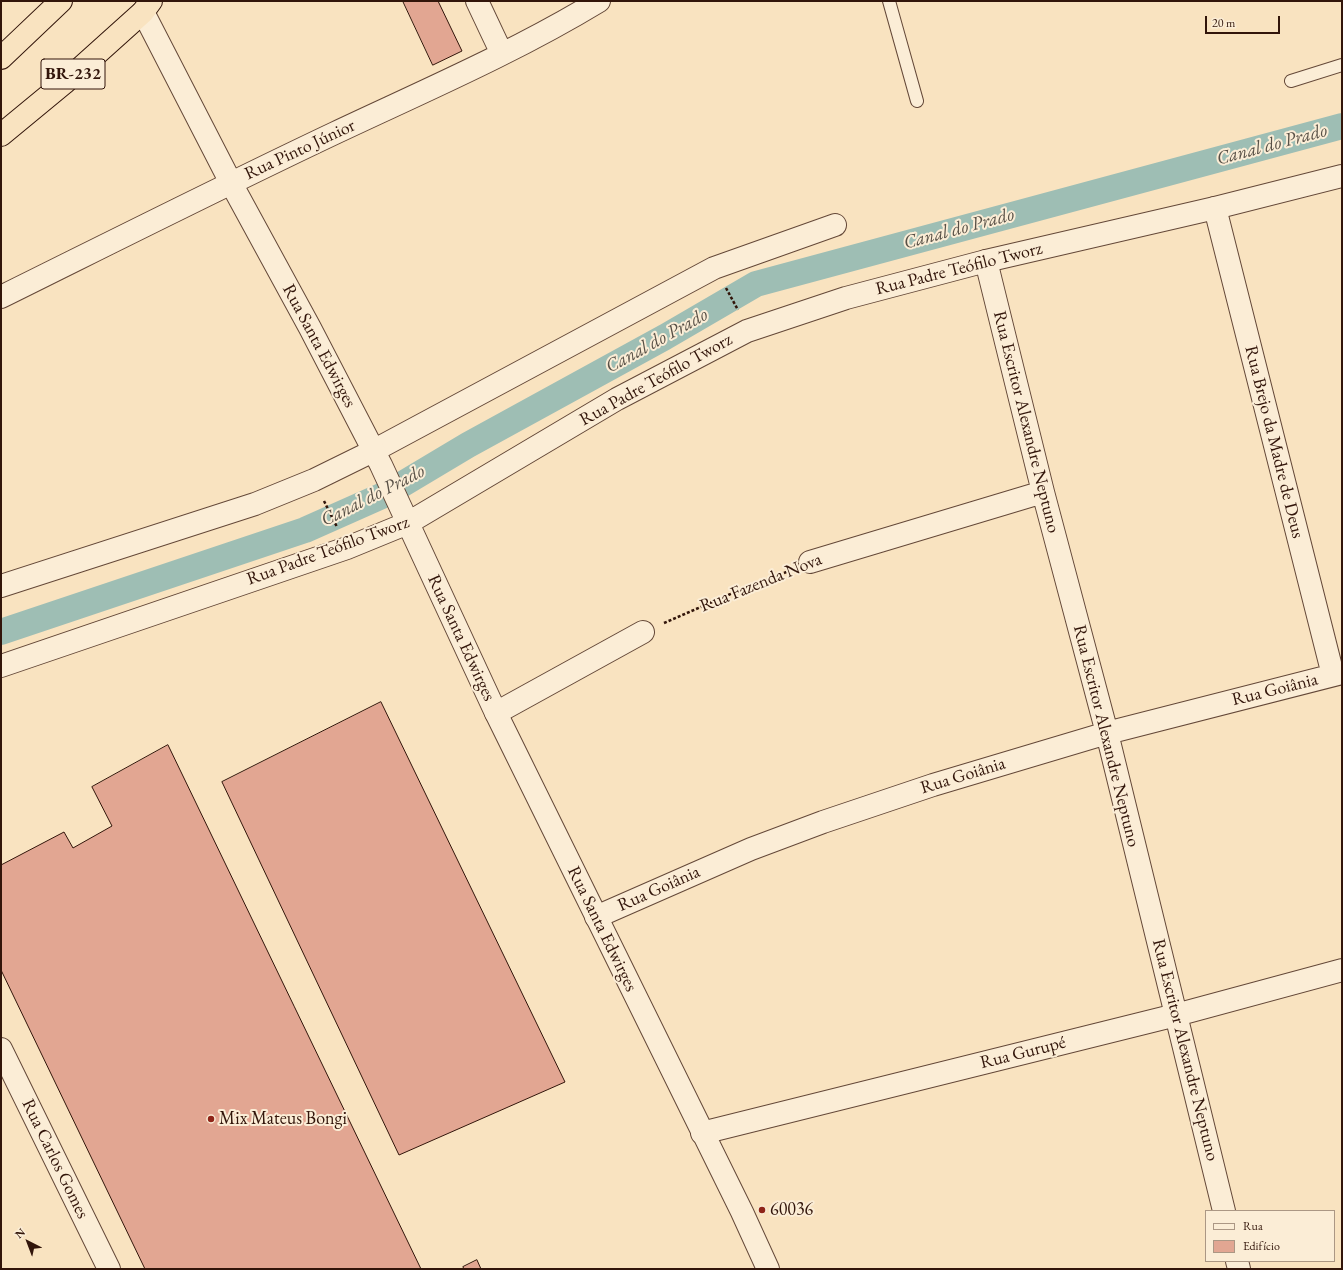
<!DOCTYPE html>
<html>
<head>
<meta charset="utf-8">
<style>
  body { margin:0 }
  #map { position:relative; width:1343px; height:1270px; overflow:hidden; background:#f9e3c0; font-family:"EB Garamond",serif }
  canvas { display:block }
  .frame { position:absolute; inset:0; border:2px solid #32150a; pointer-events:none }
  .legend { position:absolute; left:1205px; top:1210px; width:130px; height:52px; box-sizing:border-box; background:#fbedd6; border:1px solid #ab9784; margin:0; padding:5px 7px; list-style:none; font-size:12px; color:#32150a }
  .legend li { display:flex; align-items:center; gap:8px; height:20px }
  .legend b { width:20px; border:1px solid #ab9784 }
  .north { position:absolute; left:8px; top:1222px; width:40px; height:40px; -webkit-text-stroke:3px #fbedd6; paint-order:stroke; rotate:318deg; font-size:11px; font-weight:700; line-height:16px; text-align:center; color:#32150a }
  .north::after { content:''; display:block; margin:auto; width:14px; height:18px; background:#32150a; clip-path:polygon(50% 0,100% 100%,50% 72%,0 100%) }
  .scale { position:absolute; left:1205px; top:16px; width:75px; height:18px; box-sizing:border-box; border:2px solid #32150a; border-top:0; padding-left:5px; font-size:12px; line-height:14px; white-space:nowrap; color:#32150a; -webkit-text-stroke:3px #fbedd6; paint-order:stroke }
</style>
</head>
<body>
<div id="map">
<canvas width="1343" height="1270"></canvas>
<div class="frame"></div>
<ul class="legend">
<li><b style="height:5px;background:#fbedd6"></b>Rua</li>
<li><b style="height:11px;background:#e2a692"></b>Edifício</li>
</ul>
<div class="north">N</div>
<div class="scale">20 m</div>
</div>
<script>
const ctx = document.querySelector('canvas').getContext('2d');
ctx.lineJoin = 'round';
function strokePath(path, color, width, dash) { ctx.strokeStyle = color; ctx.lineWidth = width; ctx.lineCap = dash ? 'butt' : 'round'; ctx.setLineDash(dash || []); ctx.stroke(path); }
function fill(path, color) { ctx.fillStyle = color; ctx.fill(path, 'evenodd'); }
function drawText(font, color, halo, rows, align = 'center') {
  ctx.font = font + ' "EB Garamond",serif'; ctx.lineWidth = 4; ctx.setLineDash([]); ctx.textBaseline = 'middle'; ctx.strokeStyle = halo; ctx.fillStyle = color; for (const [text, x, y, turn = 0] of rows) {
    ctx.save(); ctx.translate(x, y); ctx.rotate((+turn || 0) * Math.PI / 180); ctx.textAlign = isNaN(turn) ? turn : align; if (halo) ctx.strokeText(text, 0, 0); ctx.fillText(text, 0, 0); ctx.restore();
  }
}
strokePath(new Path2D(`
  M1 632 305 530 386 494 468 445 665 337 756 284 1342 126`), '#9ebeb4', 26);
const building = new Path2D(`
  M403 1H438L462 51 433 65Z
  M381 702 565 1082 399 1155 222 782Z
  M168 745 421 1269H145L1 970V865L64 832 73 848 112 826 92 787Z
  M477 1260 481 1269H464L463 1267Z`);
fill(building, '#e2a692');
strokePath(building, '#32150a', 1);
const service = new Path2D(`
  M889 1 917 101
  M1291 81 1342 65`);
const minor = new Path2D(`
  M477 1 502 54
  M1215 208 1333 675
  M986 261 1043 492 1107 733 1224 1211
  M1 297C112 242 223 186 335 133 424 91 515 52 599 1
  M810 562 1043 492
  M1 586 255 504 314 480 373 451 714 268 835 225
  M496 713 643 632
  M596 917 751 849 823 822 933 785 1107 733 1342 673
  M702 1133 1176 1015 1342 970
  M1237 1261 1239 1269`);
const tertiary = new Path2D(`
  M143 12 231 183 310 328 381 465 496 713 742 1212 768 1269
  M1 666 347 548 408 523 617 399 747 331 846 298 986 261 1215 208 1342 176
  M1 1049 109 1269`);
const trunk = new Path2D(`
  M1 58 61 1
  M1 135 64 83 143 12 151 1`);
strokePath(service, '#644838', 14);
strokePath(minor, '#644838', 24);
strokePath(tertiary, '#644838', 24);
strokePath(trunk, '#32150a', 24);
strokePath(new Path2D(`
  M726 288 738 310
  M324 501 337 527
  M664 623 735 592 789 571`), '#32150a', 2.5, [3, 2]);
strokePath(service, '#fbedd6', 12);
strokePath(minor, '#fbedd6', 22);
strokePath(tertiary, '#fbedd6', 22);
strokePath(trunk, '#f9e3c0', 22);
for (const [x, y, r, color] of [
  [211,1119,4,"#8f2418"],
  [762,1210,4,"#8f2418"]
]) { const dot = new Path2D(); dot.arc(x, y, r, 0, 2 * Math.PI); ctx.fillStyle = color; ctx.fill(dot); strokePath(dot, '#fbedd6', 1.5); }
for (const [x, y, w] of [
  [73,74,64]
]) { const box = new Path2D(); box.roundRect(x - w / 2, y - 15, w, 30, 3); ctx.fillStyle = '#fbedd6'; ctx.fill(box); strokePath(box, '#32150a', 1); }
drawText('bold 17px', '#32150a', null, [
  ["BR-232",73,74]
]);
drawText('18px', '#32150a', '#fbedd6', [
  ["Rua Pinto Júnior",300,150,-25],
  ["Rua Padre Teófilo Tworz",959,269,-14],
  ["Rua Santa Edwirges",319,346,62],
  ["Rua Padre Teófilo Tworz",656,380,-29],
  ["Rua Escritor Alexandre Neptuno",1026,422,76],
  ["Rua Brejo da Madre de Deus",1274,442,76],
  ["Rua Padre Teófilo Tworz",328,551,-20],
  ["Rua Fazenda Nova",761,583,-22],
  ["Rua Santa Edwirges",461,638,65],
  ["Rua Goiânia",1275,690,-14],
  ["Rua Escritor Alexandre Neptuno",1106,736,76],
  ["Rua Goiânia",963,776,-17],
  ["Rua Goiânia",659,889,-24],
  ["Rua Santa Edwirges",602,929,64],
  ["Rua Escritor Alexandre Neptuno",1185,1050,76],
  ["Rua Gurupé",1023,1053,-14],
  ["Rua Carlos Gomes",55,1159,64]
]);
drawText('18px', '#32150a', '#fbedd6', [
  ["Mix Mateus Bongi",219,1119],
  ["60036",770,1210]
], 'left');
drawText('italic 19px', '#585046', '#fbedd6', [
  ["Canal do Prado",1272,145,-15],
  ["Canal do Prado",959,229,-15],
  ["Canal do Prado",657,341,-29],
  ["Canal do Prado",373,496,-27]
]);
</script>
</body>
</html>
